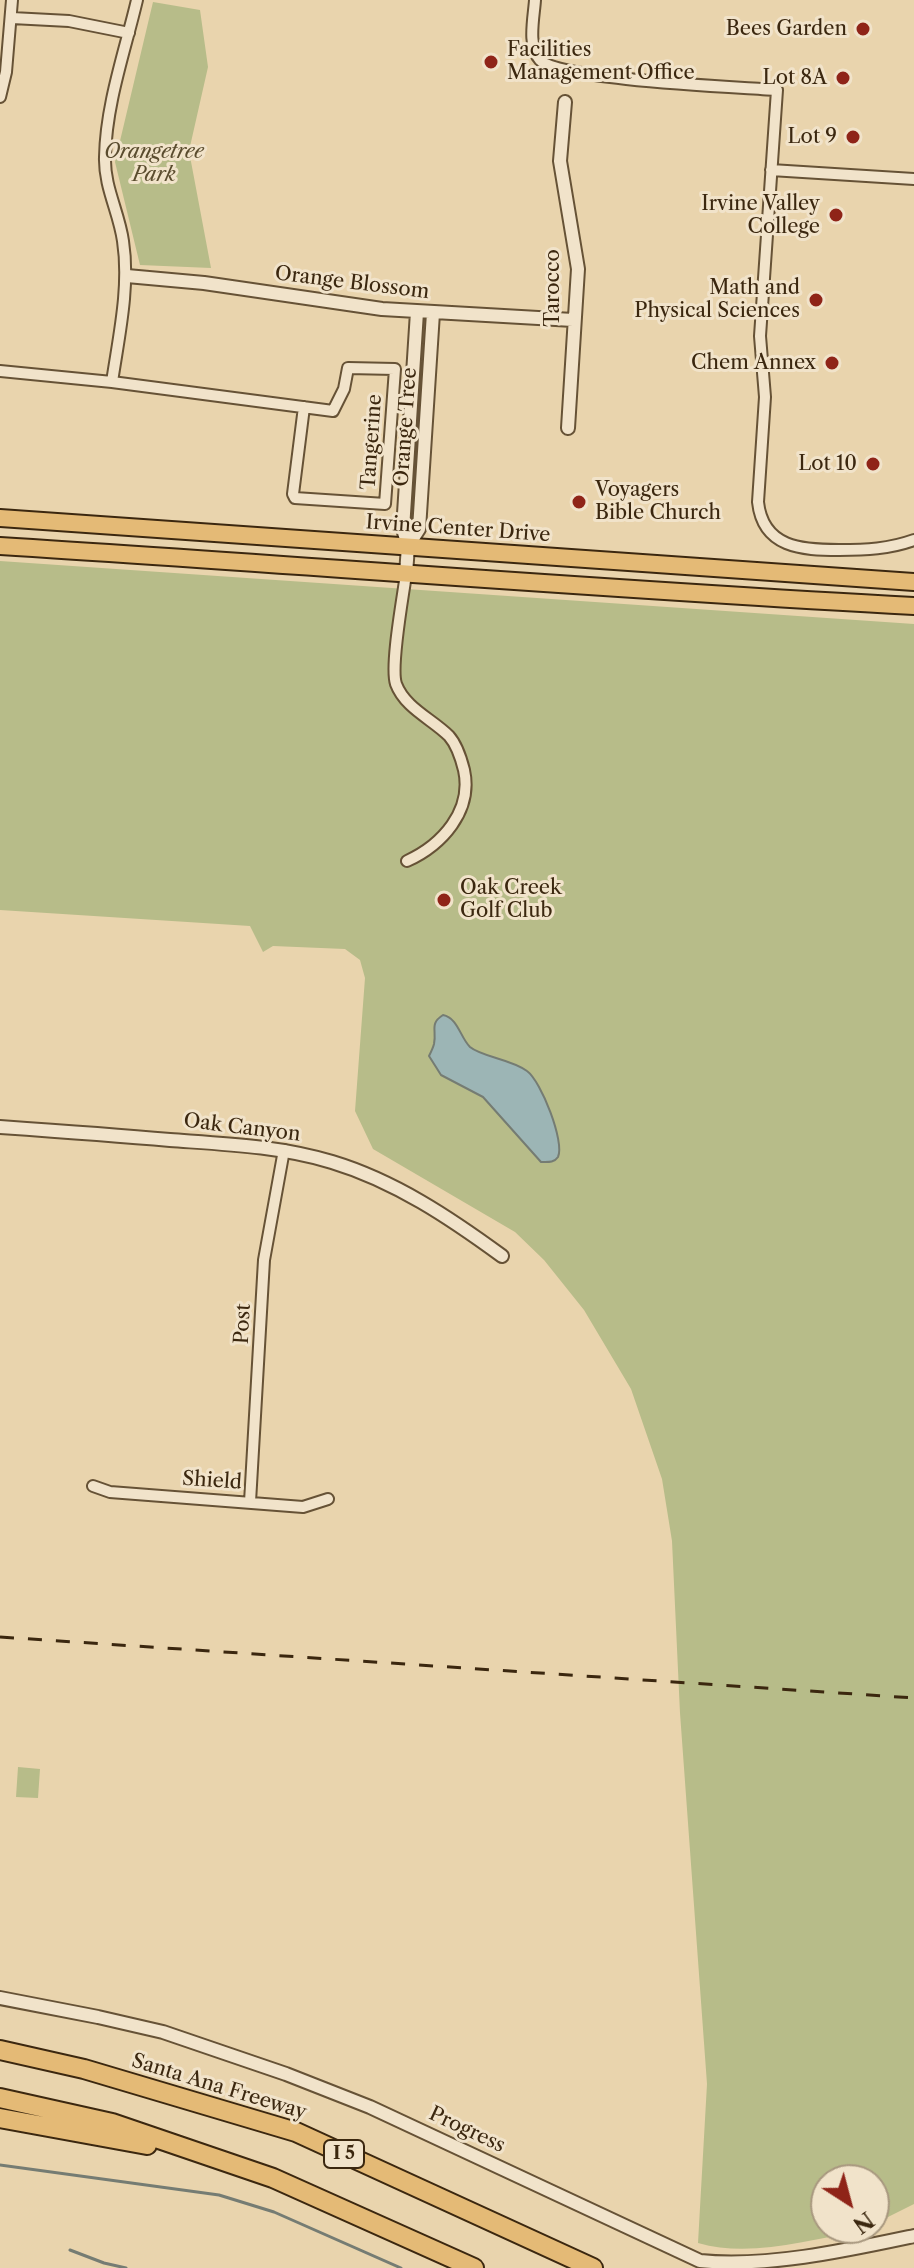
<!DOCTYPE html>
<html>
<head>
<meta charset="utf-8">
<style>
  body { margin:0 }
  #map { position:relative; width:914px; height:2268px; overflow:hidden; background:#e9d4ad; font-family:"Libre Caslon Text",serif }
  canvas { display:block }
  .north { position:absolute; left:810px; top:2164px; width:80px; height:80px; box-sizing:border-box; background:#f1e3ca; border:2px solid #a8987f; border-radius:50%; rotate:144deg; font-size:22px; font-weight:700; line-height:32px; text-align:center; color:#3b270f }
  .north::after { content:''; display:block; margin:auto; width:28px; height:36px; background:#8f2418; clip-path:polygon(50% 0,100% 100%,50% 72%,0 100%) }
</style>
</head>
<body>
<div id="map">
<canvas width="914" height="2268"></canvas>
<div class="north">N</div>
</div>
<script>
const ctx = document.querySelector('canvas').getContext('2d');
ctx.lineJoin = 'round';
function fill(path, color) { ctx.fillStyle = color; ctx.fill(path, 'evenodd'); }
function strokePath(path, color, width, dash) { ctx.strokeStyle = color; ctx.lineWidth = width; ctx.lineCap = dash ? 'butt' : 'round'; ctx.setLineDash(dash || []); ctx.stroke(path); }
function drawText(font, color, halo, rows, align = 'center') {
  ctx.font = font + ' "Libre Caslon Text",serif'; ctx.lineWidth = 6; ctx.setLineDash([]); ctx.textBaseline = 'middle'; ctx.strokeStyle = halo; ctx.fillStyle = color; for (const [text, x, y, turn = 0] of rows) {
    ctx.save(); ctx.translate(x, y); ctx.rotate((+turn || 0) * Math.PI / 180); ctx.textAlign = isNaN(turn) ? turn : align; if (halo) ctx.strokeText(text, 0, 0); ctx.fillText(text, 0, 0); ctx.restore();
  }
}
fill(new Path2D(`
  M153 2 200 10 208 67 189 151 211 268 140 265 115 162Z
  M0 561 914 624V2204L874 2224V2180H826V2228H865L858 2232C806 2240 750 2258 698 2243L707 2084 680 1713 672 1541 662 1479 631 1389 584 1310 544 1260 515 1232 373 1149 355 1111 365 978 360 960 345 949 273 946 263 952 250 926 0 910Z
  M18 1767 40 1769 38 1798 16 1797Z`), '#b7bc89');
const water = new Path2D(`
  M443 1015C458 1018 460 1037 470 1047 482 1057 511 1059 527 1071 541 1081 565 1142 558 1157 554 1163 548 1162 541 1162L483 1097 441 1075 429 1056C431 1052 433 1048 434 1044 437 1030 429 1024 443 1015Z`);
fill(water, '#9cb5b5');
strokePath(water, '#757c73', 2);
strokePath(new Path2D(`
  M0 2165 219 2195 274 2212 401 2268
  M70 2250 104 2263 126 2268`), '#757c73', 3);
const minor = new Path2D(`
  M535 0C534 17 527 46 540 60 560 80 739 87 777 90L760 336 765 397 758 502C763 548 802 550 839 550 866 550 889 549 914 540
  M12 18 69 21 129 33
  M0 97 6 72 12 0
  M771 170 914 179
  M0 371 112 382 333 411 344 389 348 368 395 369 385 504 295 498 293 494 304 407
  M112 382C119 335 130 287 123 241 119 212 104 187 105 157 106 104 125 51 137 0
  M406 574C403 597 390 666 396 684 405 708 432 719 449 736 457 745 461 758 464 770 473 811 442 845 407 861
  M93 1486 110 1492 303 1507 328 1499
  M250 1502 264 1260 284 1150`);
const tertiary = new Path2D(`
  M565 102 560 161 578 269 568 428
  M127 276 204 283 382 309 573 320
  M408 546 419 529 433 313
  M406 574 408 546 403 529 417 312
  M0 1127C57 1131 113 1135 170 1140 225 1144 279 1146 332 1162 395 1181 450 1218 502 1256
  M0 1998 98 2017 163 2032 286 2074 370 2107 700 2261C766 2268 848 2250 914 2236`);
const primary = new Path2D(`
  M0 518 914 582
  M0 546C305 565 609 590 914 606`);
const motorway = new Path2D(`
  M0 2050 84 2069 296 2132 593 2268
  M0 2098 112 2123 273 2178 474 2268
  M0 2118 147 2145`);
strokePath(minor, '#665236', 14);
strokePath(tertiary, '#665236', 16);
strokePath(primary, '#3b270f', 20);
strokePath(motorway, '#3b270f', 22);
strokePath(minor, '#f1e3ca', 10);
strokePath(tertiary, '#f1e3ca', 12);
strokePath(primary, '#e4ba76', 16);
strokePath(motorway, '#e4ba76', 18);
strokePath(new Path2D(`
  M0 1637 914 1698`), '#3b270f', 3, [14, 14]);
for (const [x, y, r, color] of [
  [863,29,8,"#8f2418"],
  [491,62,8,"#8f2418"],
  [843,78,8,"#8f2418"],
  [853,137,8,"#8f2418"],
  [836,215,8,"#8f2418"],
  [816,300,8,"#8f2418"],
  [832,363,8,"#8f2418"],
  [873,464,8,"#8f2418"],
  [579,502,8,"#8f2418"],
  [444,900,8,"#8f2418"]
]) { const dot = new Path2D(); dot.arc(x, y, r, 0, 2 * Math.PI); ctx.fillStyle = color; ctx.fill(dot); strokePath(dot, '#f1e3ca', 3); }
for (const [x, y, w] of [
  [344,2154,40]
]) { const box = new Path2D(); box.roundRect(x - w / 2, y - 14, w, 28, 6); ctx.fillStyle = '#f1e3ca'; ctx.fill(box); strokePath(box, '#3b270f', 2); }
drawText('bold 18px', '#3b270f', null, [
  ["I 5",344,2154]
]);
drawText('20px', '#3b270f', '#f1e3ca', [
  ["Bees Garden",847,29],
  ["Facilities",507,50,"left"],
  ["Management Office",507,73,"left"],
  ["Lot 8A",827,78],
  ["Lot 9",837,137],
  ["Irvine Valley",820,204],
  ["College",820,227],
  ["Math and",800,288],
  ["Physical Sciences",800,311],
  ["Chem Annex",816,363],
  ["Lot 10",857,464],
  ["Voyagers",595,490,"left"],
  ["Bible Church",595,513,"left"],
  ["Oak Creek",460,888,"left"],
  ["Golf Club",460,911,"left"]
], 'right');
drawText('italic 20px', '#5a4c2e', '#f1e3ca', [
  ["Orangetree",154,152],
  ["Park",154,175]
]);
drawText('20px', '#3b270f', '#f1e3ca', [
  ["Orange Blossom",352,283,7],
  ["Tarocco",553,288,-90],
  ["Orange Tree",406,427,-86],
  ["Tangerine",372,442,-86],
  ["Irvine Center Drive",458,529,4],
  ["Oak Canyon",242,1128,7],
  ["Post",243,1324,-87],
  ["Shield",212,1481,4],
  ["Santa Ana Freeway",219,2087,17],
  ["Progress",467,2130,25]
]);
</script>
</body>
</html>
